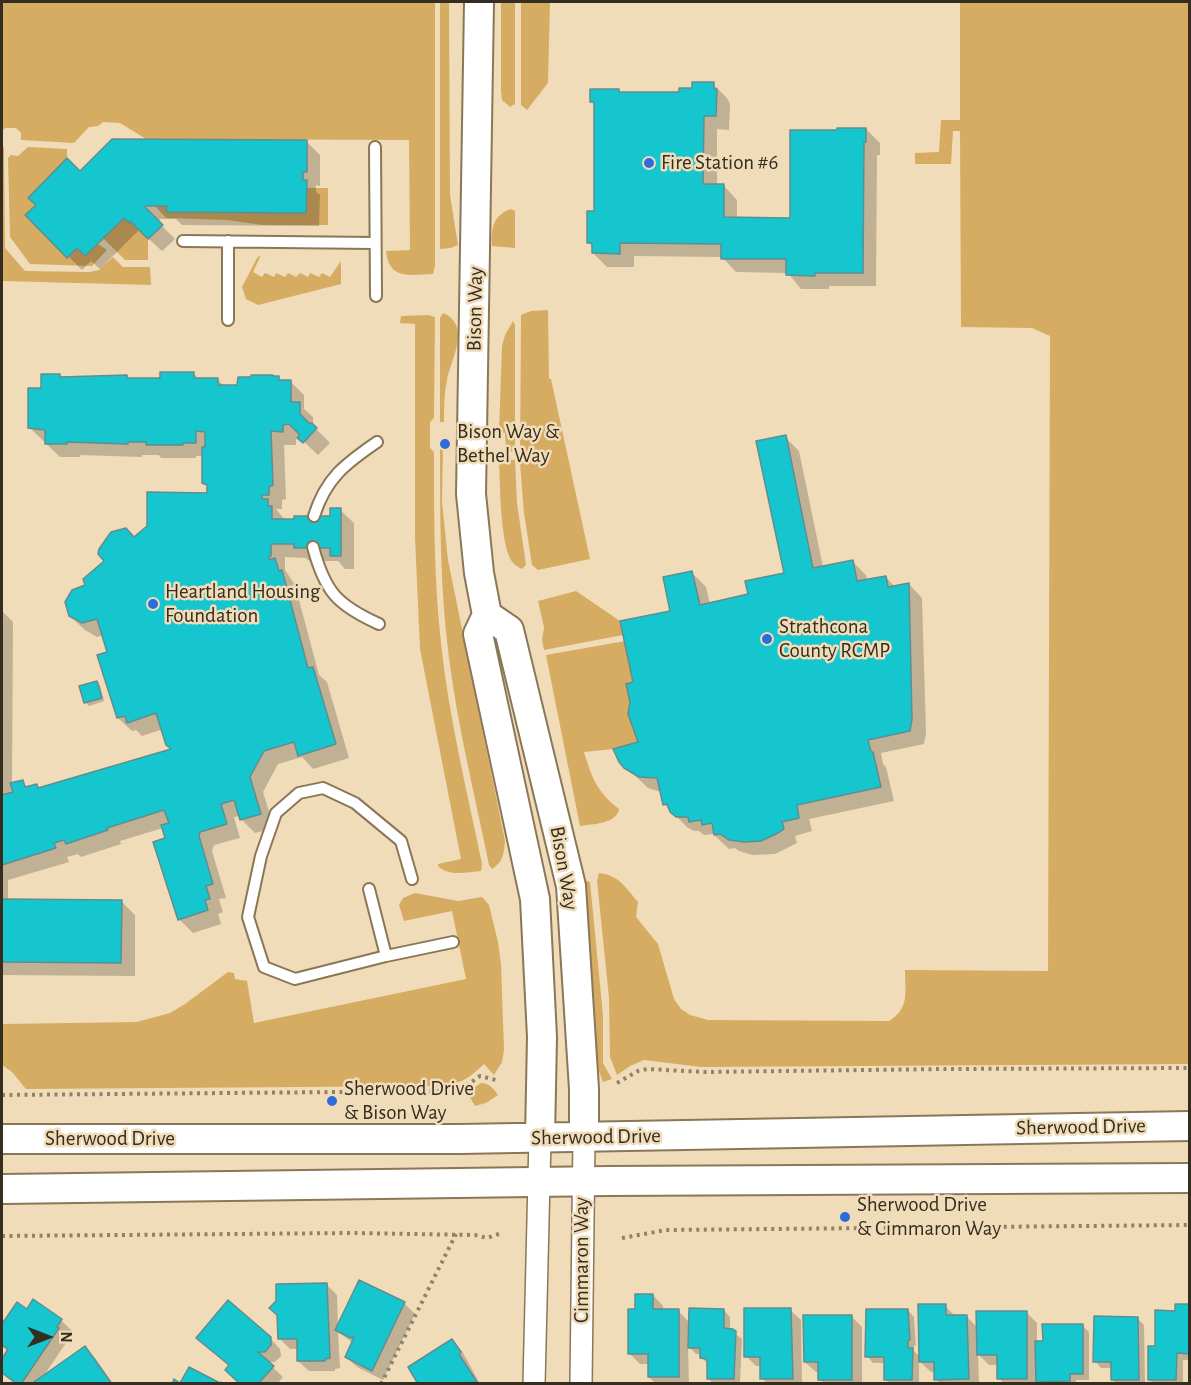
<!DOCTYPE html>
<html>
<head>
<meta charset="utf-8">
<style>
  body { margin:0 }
  #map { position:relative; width:1191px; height:1385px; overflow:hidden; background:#f1dcb9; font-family:"Alegreya Sans",sans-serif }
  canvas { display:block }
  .frame { position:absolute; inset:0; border:3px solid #352d1f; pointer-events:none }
  .north { position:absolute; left:18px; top:1307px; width:60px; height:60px; -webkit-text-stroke:4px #f1dcb9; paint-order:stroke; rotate:90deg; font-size:16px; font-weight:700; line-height:24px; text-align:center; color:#352d1f }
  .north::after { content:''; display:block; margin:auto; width:21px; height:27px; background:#352d1f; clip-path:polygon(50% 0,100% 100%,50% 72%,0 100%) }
</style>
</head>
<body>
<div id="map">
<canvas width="1191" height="1385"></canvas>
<div class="frame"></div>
<div class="north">N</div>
</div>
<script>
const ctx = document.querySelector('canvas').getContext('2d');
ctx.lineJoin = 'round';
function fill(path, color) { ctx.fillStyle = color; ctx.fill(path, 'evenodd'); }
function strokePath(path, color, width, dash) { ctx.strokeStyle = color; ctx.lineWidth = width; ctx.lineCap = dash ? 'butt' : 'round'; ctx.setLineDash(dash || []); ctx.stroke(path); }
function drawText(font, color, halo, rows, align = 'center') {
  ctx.font = font + ' "Alegreya Sans",sans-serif'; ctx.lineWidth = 5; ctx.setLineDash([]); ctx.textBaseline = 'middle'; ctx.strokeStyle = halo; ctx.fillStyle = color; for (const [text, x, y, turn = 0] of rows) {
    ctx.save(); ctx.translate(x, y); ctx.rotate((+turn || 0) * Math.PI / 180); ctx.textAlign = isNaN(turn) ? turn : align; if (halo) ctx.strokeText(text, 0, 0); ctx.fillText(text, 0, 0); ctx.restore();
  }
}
fill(new Path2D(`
  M2 2H435V266L433 274C409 275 389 280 386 251L410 250 409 140 146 139 120 123 103 122 98 126 89 127 74 143 21 140V133L16 128H5L2 131Z
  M440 2H449L450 195 458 245 451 248 440 249Z
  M501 2H515V104L510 107 502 100 501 90Z
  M521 2H550L548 83 527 110 521 105Z
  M960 2H1189V1064L701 1067 644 1060 630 1066 617 1075 610 1057 609 998 597 881 599 873C619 875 626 888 638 902L636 917 658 944 674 999 681 1009 690 1015 708 1020 889 1021C910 1008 905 992 905 970L1048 971 1050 336 1032 328 961 327 960 131H953L951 164H915V153L939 152 941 120H960Z
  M2 144 4 148 5 248 25 271 89 272 99 270 113 257 123 267H150L151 285 2 281Z
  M28 147 67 149V158L28 198 36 205 25 215 67 257 77 248 85 256 98 244 107 250 92 266 30 264 10 237 8 158 11 155 18 156Z
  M307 188H328V225H263L227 220 166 218 155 206H167V212L305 213Z
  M511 209 515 211V248L492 246C491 229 493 215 511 209Z
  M124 218 129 222 130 221 148 239V260H125L103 238Z
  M261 255 253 272 262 277 265 273 274 277 276 273 285 277 288 273 296 277 300 273 308 277 310 273 319 277 322 273 330 277 341 261V284L258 305 246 299 242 287 257 258Z
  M548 310 549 379H551L590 559 538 570 532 565 524 513 520 463 521 315 531 311Z
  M443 313C472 325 451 360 447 380 444 394 444 408 444 422H440V318Z
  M428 315 435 317 434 418 430 422V448L434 452C434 516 434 580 441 643 449 718 467 791 482 864L481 871C467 872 449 877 438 866V864L461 859 420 649 415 537V324L400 323 401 316Z
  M513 321 515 325V452L506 451 505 433 499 432 502 346 505 335Z
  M440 448H443L442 502 448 560 505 841C504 854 503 862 492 869L489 865C475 796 458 728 449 658 440 589 440 518 440 448Z
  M499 459 515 460 517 503 526 565 522 569C518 567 513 564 511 560 500 541 500 483 499 459Z
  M576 591 620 621 623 635 544 650 542 640 544 627 538 601Z
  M625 641 633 682 626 684 630 702 628 714 638 742 613 749 584 752C592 778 597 792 619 809 616 824 593 824 580 826L546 655Z
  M584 880 590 882 603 1015V1063L612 1079 603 1082 594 1058V1011L591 966 579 895 580 888Z
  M415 893 458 901 482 897 489 905 498 942 501 964 504 1050 502 1062 494 1075 484 1064C465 1082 461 1083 435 1086L26 1089 12 1072 2 1065V1024L137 1022 170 1013 185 1004 228 972 234 973 235 979 247 981 254 1023 466 979 452 911 404 921 399 905 403 898Z
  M481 1083C489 1083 494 1089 498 1095L486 1103 475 1106 467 1092Z`), '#d6ac62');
fill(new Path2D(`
  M713 84 727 98 730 104 729 130 717 129V186H724L737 200V219L792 220 866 129 880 143V155H877L876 286H829V289H801L788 273 736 272 722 257 634 256V267H607L593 253V247L588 242 595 213 596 106 592 102 618 91 620 93 680 94Z
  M306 141 320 155V186L316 185V192L320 195 319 226 182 225 176 219H160L158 222 175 239 162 251 139 230 100 269 91 261 82 270 27 215 80 173Z
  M193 373 199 379 218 380 225 387H239L279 378 283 382H291L304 395V409L313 417V426L330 443 318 455 300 438 296 439V445H284L286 499 282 500V509H276L285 520 332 518 340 510 354 523V569H345L338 561H309L306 558 285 557V570L295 585 319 675 327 682 349 758 313 769 302 757 278 764 263 792 274 828 255 833 241 819 240 816 234 817 240 838 214 845 212 851 226 898 219 899 223 912 218 914 221 924 193 933 179 919 167 839 163 828 120 841 121 844 81 857 78 854 67 857 69 862 8 880V901H121L135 915V976L2 975V611L13 622 12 784 22 782 28 788 37 785 40 789 173 750 163 729 142 736 136 730 132 731 118 718 108 653 103 635 97 637 85 630 70 616 87 586 135 538 209 494V488L204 482V456H196V458H161L159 455H142V457L80 455V457H60L30 428 43 390 59 376 62 378 127 376 130 379H162Z
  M785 437 799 451 823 567 852 561 866 575 867 581 886 577 895 587 909 584 922 598 926 733 924 744 881 753 883 764 886 767 894 801 809 819 812 831 795 836 797 843 775 854 752 855 739 851 735 848 729 849 713 834 704 835 699 831H694L687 827 664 804 661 792 648 788 620 761 640 743 635 683 692 573 706 587 710 604 749 595 786 574Z
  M97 682 100 685 104 701 89 706 86 703 81 687Z
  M360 1282 404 1303 415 1314 383 1380 357 1367 346 1357 353 1343 338 1332 340 1368 335 1369V1371H309L298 1361V1349H290L279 1338 327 1285 337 1295 338 1327Z
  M653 1295 663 1306V1311H678L690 1323 724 1310 730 1317V1330L742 1339 740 1384H714L709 1379V1365L702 1358V1354H696L688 1346 689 1384H656L649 1377V1364H640L629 1353 637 1311Z
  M34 1301 61 1320 72 1331 67 1338 68 1340 43 1377 85 1348 95 1358 113 1384H15L2 1373V1361L8 1352 2 1346V1327L17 1304 28 1311Z
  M945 1306 956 1317H967L978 1328 1026 1312 1037 1323V1343H1044L1082 1325 1089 1332V1380H1076V1384H1040L1037 1381V1384H1004L999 1378V1365H989L978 1354 979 1384H940L936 1379V1372H931L919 1361V1384H890L885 1379V1363H873L867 1356 908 1310 914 1317 916 1346H914V1351L920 1357Z
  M1190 1306V1360H1183V1384H1153L1149 1379 1156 1348 1177 1312Z
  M790 1310 801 1320 802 1384H767L762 1378V1366H756L746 1356Z
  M851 1316 862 1327V1384H824L820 1379V1372H816L805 1362Z
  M1137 1318 1144 1325 1145 1384H1116L1112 1379V1368H1101L1095 1361Z
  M270 1338 280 1349 281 1356 275 1362H267L283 1377 277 1384H241L230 1366 208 1348Z
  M452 1341 462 1351 480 1384H420Z`), '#0003');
const building = new Path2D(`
  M692 82H714V89H717L716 116H704L703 184H724V217L790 218V130H837V128H866V142H864L863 273H815V276L786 275V259H721V244L620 243V254L592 253V243H587V211H594V102H590V89H619V92H679V88H692Z
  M112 139 307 140V172H303V180H307L306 213 166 212 167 206H146L145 207 163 225 148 239 130 221 129 223 124 218 85 256 77 248 67 258 25 215 36 205 28 198 67 158 80 171Z
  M160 372H194V378H218V385H237L238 377H251V375H273V376H279V380H291V402H300V414L310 424 312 423 317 428 303 443 297 438 300 435 289 424 283 425V432L271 431 273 485 269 487V495H262V499H268V506H272V519H294V516H330V508H341V556H330V548H294V544H271V556L269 557V560L275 558 279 571 282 570 308 668 313 667 336 744 298 756 294 742 264 751 250 777 261 814 240 820 234 800 221 804 227 824 200 832 199 836 213 884 206 886 210 899 205 900 208 910 178 920 153 842 165 838 161 825 169 823 164 810 107 828 108 830 66 844 64 840 54 843 56 848 2 865V795L13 792 10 783 23 780 25 787 37 784 38 788 171 749 166 745 156 713 127 723 125 716 117 718 97 655 107 652 97 619 82 623 69 616 65 602 72 590 85 585 83 579 104 561 98 554 99 549 111 532 126 528 134 537 147 526V492L207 493V485L202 483V447H205V432L196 431V443H183V445H146V442H128V444L67 442V444H45V430L28 428V388H41V374H60V377L127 375V378H160Z
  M786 435 813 568 853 560 857 581 886 576 888 587 909 583 912 719 910 731 868 740 871 752H873L881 787 797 805 799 818 782 822 784 829 778 833 761 841 744 842 729 840 720 834 714 835 712 823 702 825 701 820 689 822 688 817H676L670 812 667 804 663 805 657 778 639 777 624 768 619 762 613 749 638 742 628 714 630 702 626 684 633 682 620 621 670 611 663 577 692 571 700 605 748 594 745 581 784 573 756 441Z
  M97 681 102 698 84 703 79 686Z
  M2 899 122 900 121 963 2 962Z
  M359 1280 405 1302 372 1371 345 1357 354 1337 351 1338 335 1330Z
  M327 1283 330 1358 325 1359V1361H297V1339H278L277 1315 269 1308 276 1301V1284Z
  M635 1294H653V1309H679V1377H648V1354H628V1309H635Z
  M33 1299 62 1319 57 1327 59 1328 21 1384H17L2 1373V1359L8 1349 2 1345V1324L17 1302 27 1309Z
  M228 1300 271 1337V1345L265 1352H258L274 1366 258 1384H240L225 1370 229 1365 196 1338Z
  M918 1304H946V1315H967L969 1379 934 1380V1362H919Z
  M1175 1304H1190V1354L1177 1353 1176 1380H1148V1346H1155V1310L1175 1311Z
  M689 1308 724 1309V1328L733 1329 736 1331 734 1379H707V1359L700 1358V1348H688Z
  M744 1308H791L793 1379H760V1357H744Z
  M866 1309H908L910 1340H908V1348H913L912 1380H884V1357H865Z
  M976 1311H1027V1379H997V1355H977Z
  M803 1315H852V1380H818V1362H804Z
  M1094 1316 1138 1317 1139 1380H1111V1362H1093Z
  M1042 1324H1083V1374H1070V1381L1036 1382 1035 1341H1043Z
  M452 1339 461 1352 459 1354 477 1382 418 1384 408 1367Z
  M85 1346 112 1384H31Z
  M189 1367 220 1383 221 1382 224 1384H172L174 1379 180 1383Z`);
fill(building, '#16c6cf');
strokePath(building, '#5e8e90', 1.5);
const lane = new Path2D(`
  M375 147 376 296
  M183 241 375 243
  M228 241V320
  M314 516C326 478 345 464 377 442
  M313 547C325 592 337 605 379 624
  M369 889 386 956 295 979 264 967 248 917 261 856 276 813 299 793 323 788 355 803 401 841 412 879
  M386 956 453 942`);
const street = new Path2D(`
  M534 1384 540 1138
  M581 1384 584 1137`);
const secondary = new Path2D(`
  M479 2 471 494 479 573 487 615 478 634 535 899 542 1037 540 1138
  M487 615 509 630 571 886 584 1089V1137
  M2 1139H460L1190 1126
  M2 1189 609 1181 1190 1178`);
strokePath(lane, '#8a7757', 14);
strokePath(street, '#8a7757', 24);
strokePath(secondary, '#8a7757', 32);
strokePath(new Path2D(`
  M617 1083 638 1071 647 1069 704 1072 946 1069 1190 1068
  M2 1095 453 1091 466 1086 480 1076 496 1080
  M2 1236 352 1233 475 1235 487 1238 499 1234
  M622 1238 666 1230 1190 1225
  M381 1384 456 1234`), '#908269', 4, [3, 4.5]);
strokePath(lane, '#fff', 10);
strokePath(street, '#fff', 21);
strokePath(secondary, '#fff', 28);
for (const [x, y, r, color] of [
  [649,163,6,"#2d6ddb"],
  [445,444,6,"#2d6ddb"],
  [153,604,6,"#2d6ddb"],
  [767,639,6,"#2d6ddb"],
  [332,1101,6,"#2d6ddb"],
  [845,1217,6,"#2d6ddb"]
]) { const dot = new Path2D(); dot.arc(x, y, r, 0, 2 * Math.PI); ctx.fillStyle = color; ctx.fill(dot); strokePath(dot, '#f1dcb9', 2); }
drawText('21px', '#352d1f', '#f1dcb9', [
  ["Fire Station #6",661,163],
  ["Bison Way &",457,432],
  ["Bethel Way",457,456],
  ["Heartland Housing",165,592],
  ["Foundation",165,616],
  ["Strathcona",779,627],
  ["County RCMP",779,651],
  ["Sherwood Drive",344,1089],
  ["& Bison Way",344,1113],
  ["Sherwood Drive",857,1205],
  ["& Cimmaron Way",857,1229]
], 'left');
drawText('21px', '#352d1f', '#f1dcb9', [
  ["Bison Way",475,309,-89],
  ["Bison Way",564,868,80],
  ["Sherwood Drive",1081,1127,-1],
  ["Sherwood Drive",596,1137,-1],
  ["Sherwood Drive",110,1139],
  ["Cimmaron Way",582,1260,-90]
]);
</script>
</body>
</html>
